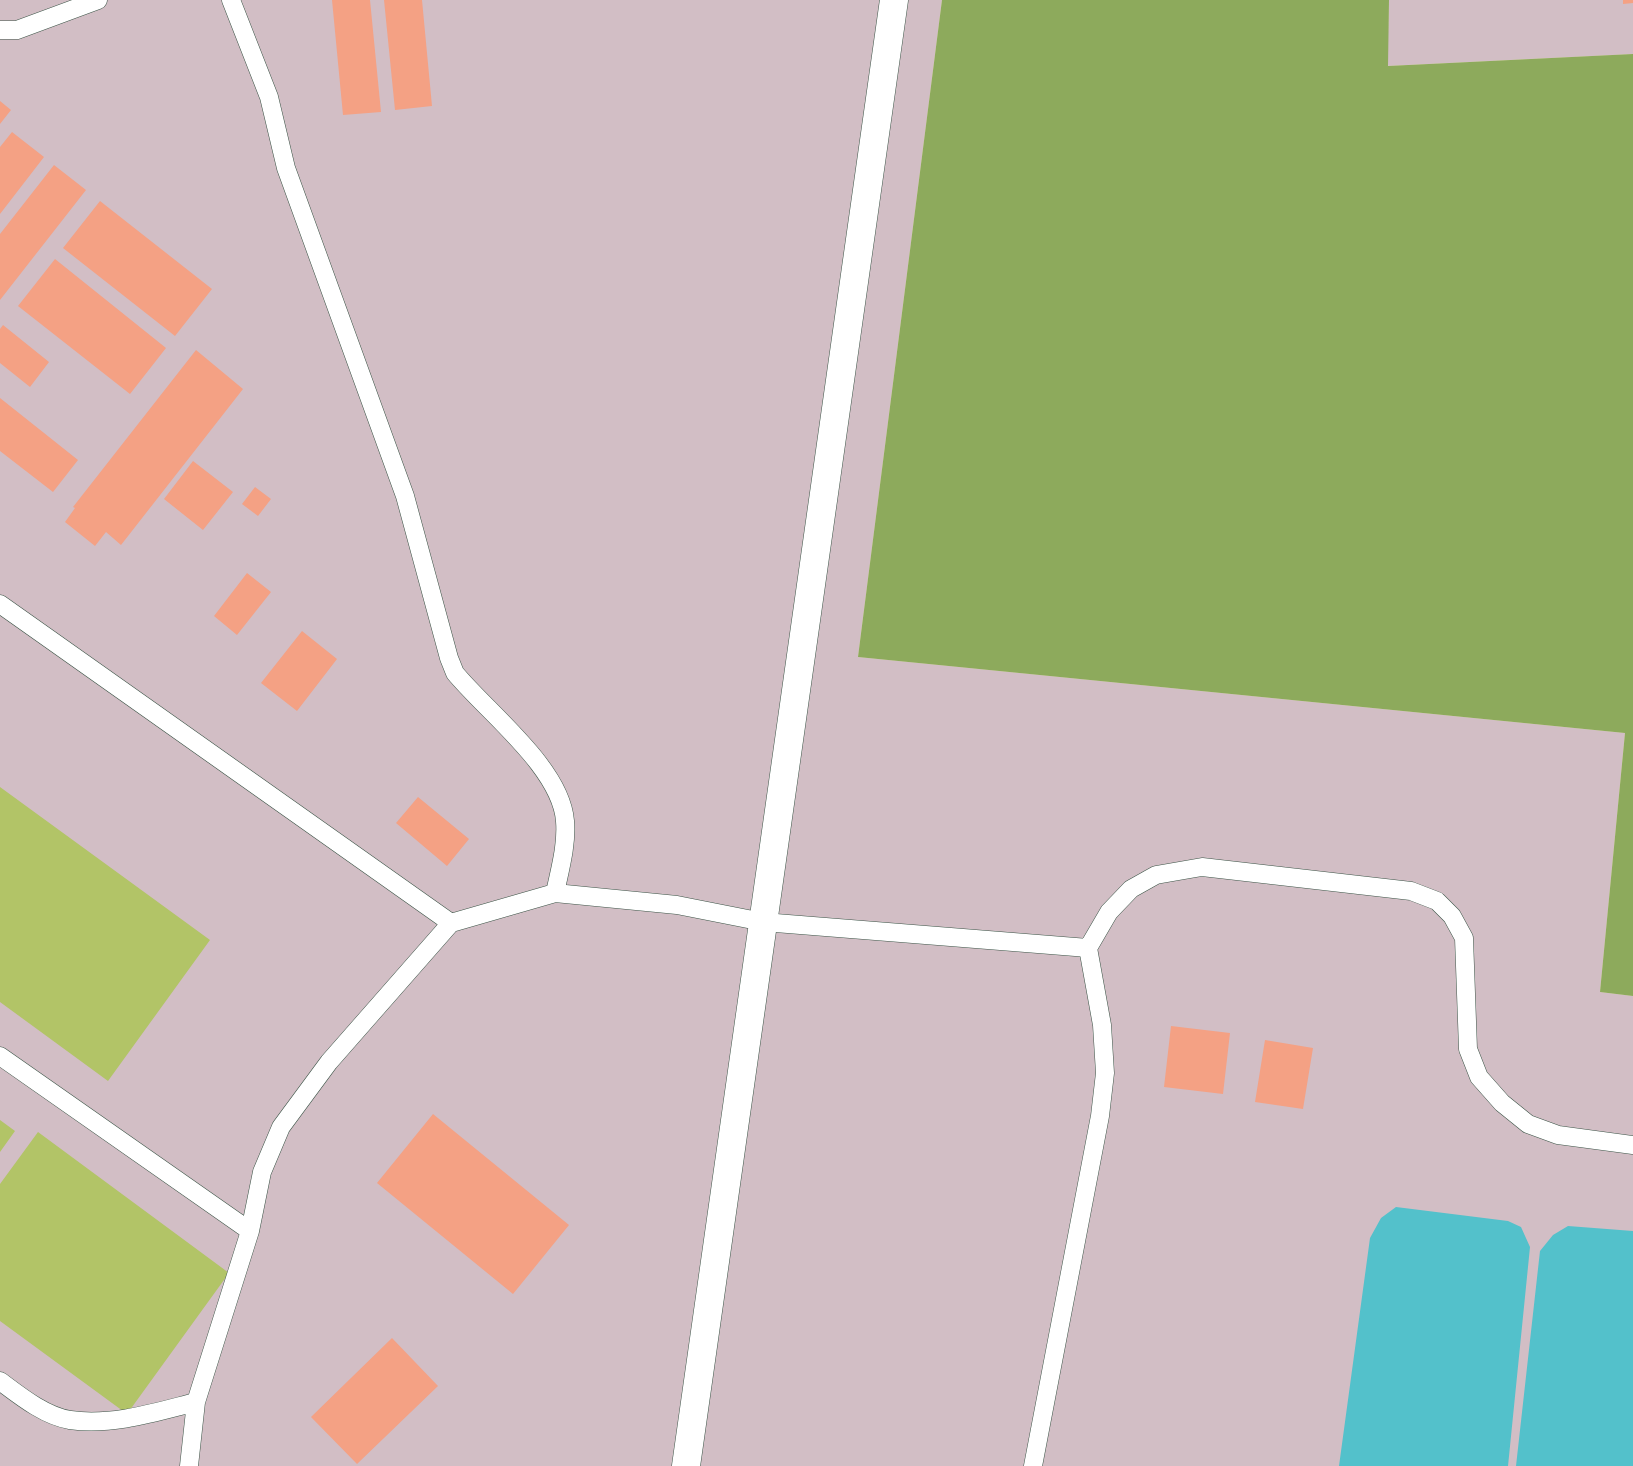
<!DOCTYPE html>
<html>
<head>
<meta charset="utf-8">
<style>
  body { margin:0 }
  canvas { display:block; background:#e8e0bb }
</style>
</head>
<body>
<canvas width="1633" height="1466"></canvas>
<script>
const ctx = document.querySelector('canvas').getContext('2d');
ctx.lineJoin = 'round';
function fill(path, color) { ctx.fillStyle = color; ctx.fill(path, 'evenodd'); }
function strokePath(path, color, width, dash) { ctx.strokeStyle = color; ctx.lineWidth = width; ctx.lineCap = dash ? 'butt' : 'round'; ctx.setLineDash(dash || []); ctx.stroke(path); }
fill(new Path2D(`
  M0 0H942L858 657 1625 733 1600 992 1633 996V1466H0Z
  M1389 0H1633V54L1387 66Z`), '#d2bec5');
fill(new Path2D(`
  M0 787 210 940 108 1081 0 1002Z
  M0 1120 15 1131 0 1152Z
  M38 1132 229 1273 127 1414 0 1321V1184Z`), '#b2c467');
fill(new Path2D(`
  M942 0H1389L1388 66 1633 54V996L1600 992 1625 733 858 657Z`), '#8daa5c');
fill(new Path2D(`
  M1396 1207 1508 1221 1521 1227 1530 1247 1508 1466H1339L1370 1238 1381 1218Z
  M1568 1226 1633 1231V1466H1516L1540 1251 1553 1235Z`), '#53c1cb');
fill(new Path2D(`
  M332 0H370L381 112 343 115Z
  M384 0H422L432 106 395 110Z
  M1623 0H1633V3L1623 4Z
  M0 101 11 110 0 124Z
  M12 132 44 157 0 214V147Z
  M54 165 86 190 0 300V234Z
  M100 201 212 289 175 336 63 248Z
  M55 259 166 348 130 394 18 306Z
  M3 325 49 362 30 387 0 363V329Z
  M196 350 243 389 121 545 106 532 95 546 65 522 75 508 73 507Z
  M0 398 78 460 53 492 0 451Z
  M193 461 233 492 203 530 164 499Z
  M255 487 271 499 258 516 242 504Z
  M247 573 271 592 237 635 214 616Z
  M302 631 337 659 297 711 261 683Z
  M418 797 469 839 447 866 396 823Z
  M1171 1026 1230 1033 1223 1094 1164 1087Z
  M1265 1040 1313 1048 1303 1109 1255 1102Z
  M433 1114 569 1225 513 1294 377 1183Z
  M392 1338 438 1386 357 1464 311 1417Z`), '#f4a184');
const service = new Path2D(`
  M231 0 269 97 286 168 405 496 449 658 455 673C488 713 561 768 565 821 567 845 560 869 555 893
  M0 30H17L98 0
  M0 604 451 923
  M0 1056 250 1231
  M0 1381C20 1396 45 1416 70 1420 113 1426 156 1412 196 1402
  M189 1466 196 1402 250 1231 262 1172 281 1127 329 1062 451 923 555 893 677 905 763 922 1088 948
  M1033 1466 1100 1116 1105 1073 1102 1025 1088 948 1109 912 1131 889 1156 875 1202 867 1411 891 1437 901 1452 916 1464 938 1468 1049 1479 1077 1502 1103 1528 1124 1558 1135 1633 1145`);
const minor = new Path2D(`
  M686 1466 894 0`);
strokePath(service, '#3d5548', 19);
strokePath(minor, '#3d5548', 29);
strokePath(service, '#fff', 18);
strokePath(minor, '#fff', 28);
</script>
</body>
</html>
